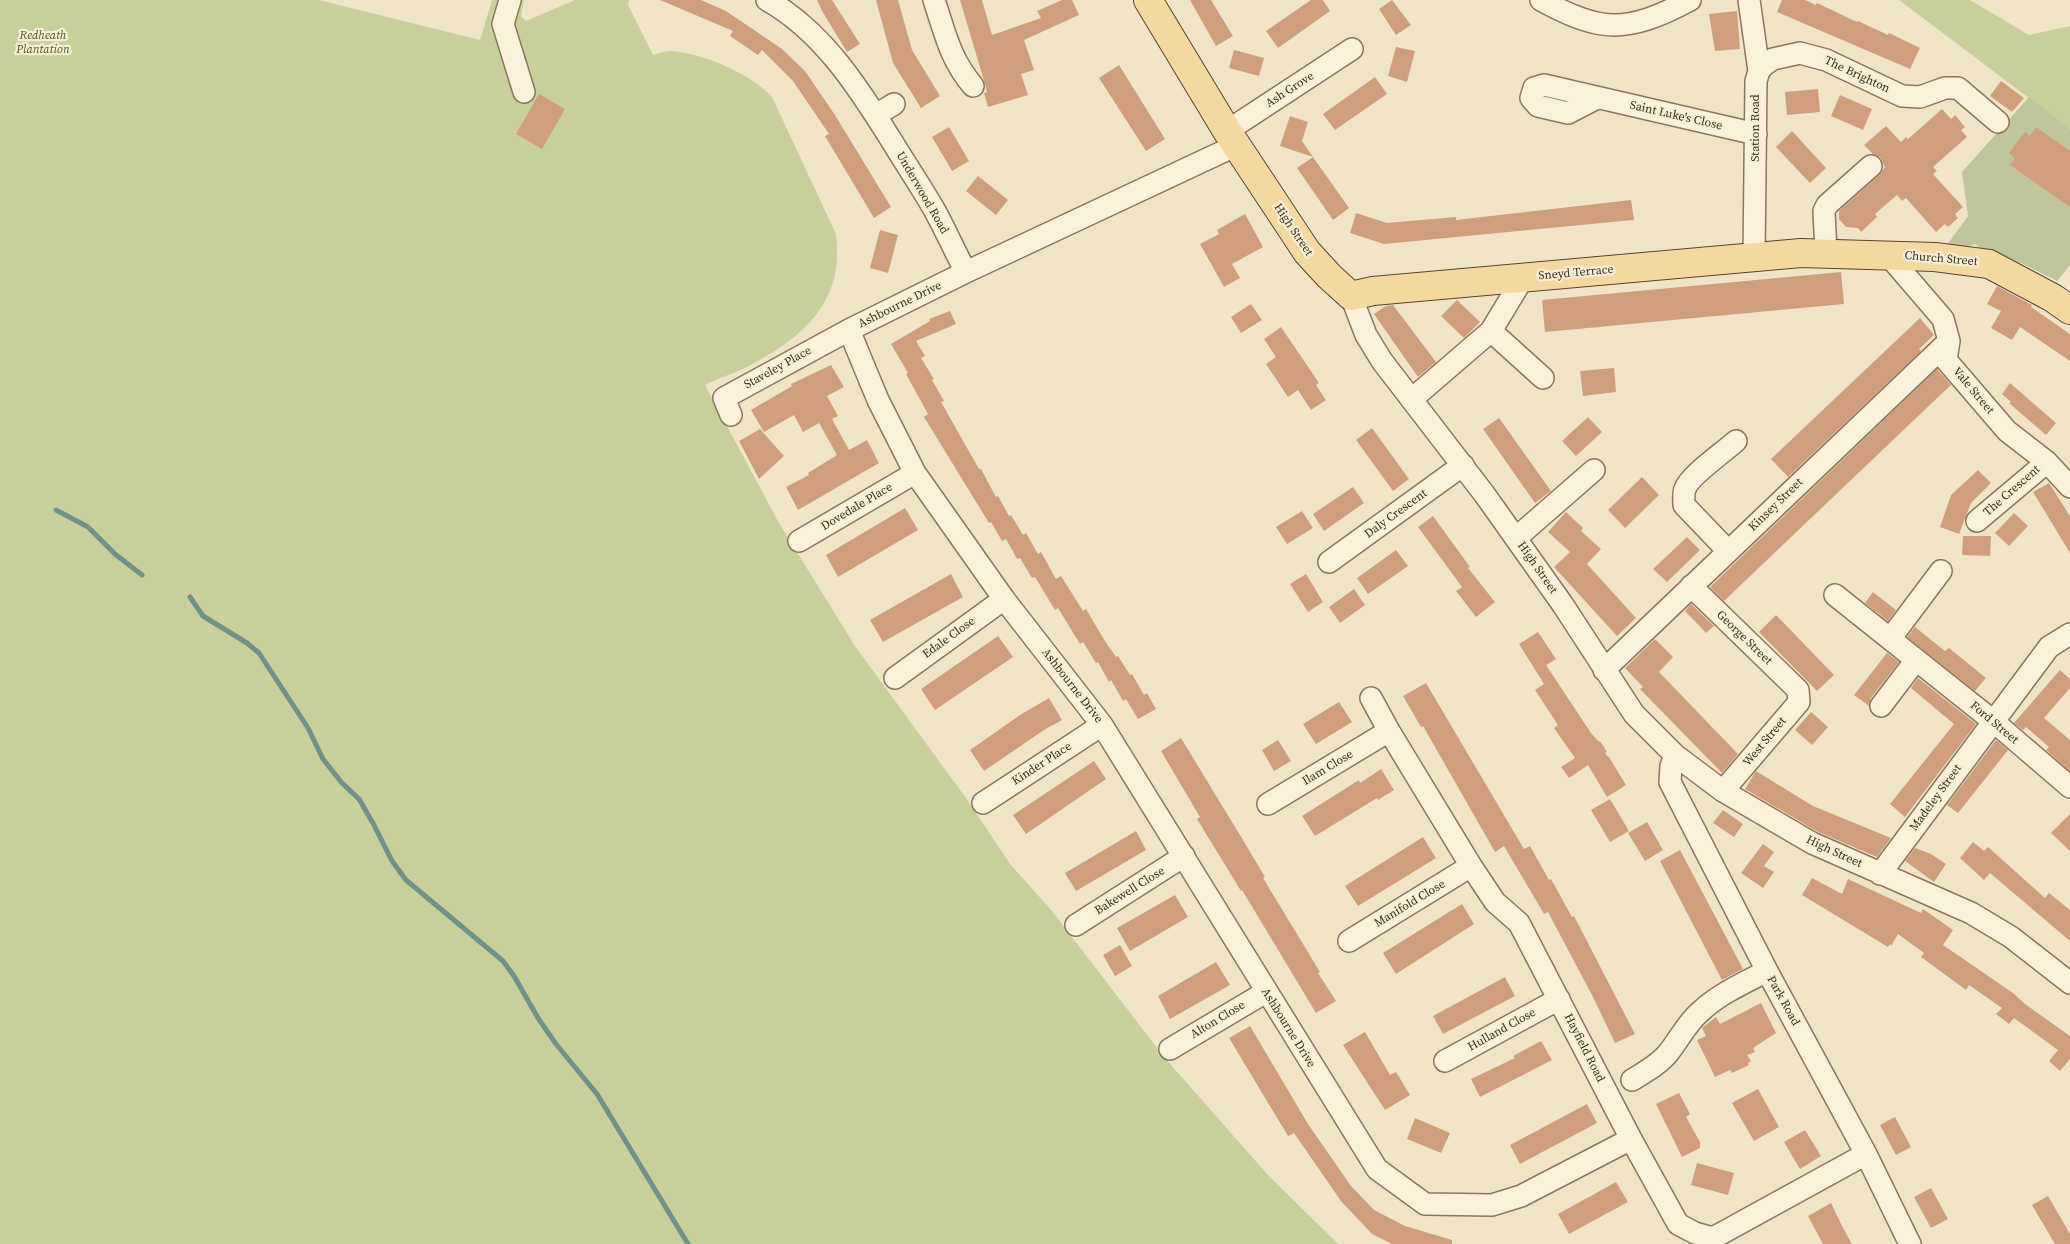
<!DOCTYPE html>
<html>
<head>
<meta charset="utf-8">
<style>
  body { margin:0 }
  canvas { display:block; background:#f0e4c8 }
</style>
</head>
<body>
<canvas width="2070" height="1244"></canvas>
<script>
const ctx = document.querySelector('canvas').getContext('2d');
ctx.lineJoin = 'round';
function fill(path, color) { ctx.fillStyle = color; ctx.fill(path, 'evenodd'); }
function strokePath(path, color, width, dash) { ctx.strokeStyle = color; ctx.lineWidth = width; ctx.lineCap = dash ? 'butt' : 'round'; ctx.setLineDash(dash || []); ctx.stroke(path); }
function drawText(font, color, halo, rows, align = 'center') {
  ctx.font = font + ' "Source Serif 4",serif'; ctx.lineWidth = 4.5; ctx.setLineDash([]); ctx.textBaseline = 'middle'; ctx.strokeStyle = halo; ctx.fillStyle = color; for (const [text, x, y, turn = 0] of rows) {
    ctx.save(); ctx.translate(x, y); ctx.rotate((+turn || 0) * Math.PI / 180); ctx.textAlign = isNaN(turn) ? turn : align; if (halo) ctx.strokeText(text, 0, 0); ctx.fillText(text, 0, 0); ctx.restore();
  }
}
fill(new Path2D(`
  M0 0H319L480 40 492 0H524L521 16 526 21 575 0H629L628 5 653 55C659 54 666 50 672 51 704 54 750 73 772 97L836 234C845 302 803 338 747 367 733 374 718 378 705 385L779 523 855 646 966 798 1010 864 1052 911 1164 1057 1268 1175 1338 1244H0Z
  M1899 0H1970L2029 35 2070 26V129Z`), '#c9cf9b');
fill(new Path2D(`
  M2029 97 2070 129V265L2057 281 2021 263H2014L1987 253 1975 244 1966 247 1947 245 1968 216 1962 172Z`), '#bfc49a');
strokePath(new Path2D(`
  M56 510 88 527 115 554 142 575
  M190 597 203 616 247 643 259 653 308 728 323 759 342 783 359 799 374 825 392 861 406 880 503 961 514 976 538 1018 556 1044 597 1094 688 1244`), '#6f938a', 5);
fill(new Path2D(`
  M660 0H701L726 11 782 49 805 71 835 115 891 207 874 218 825 136 829 134 793 81 762 50 758 55 730 36 733 31Z
  M817 0H832L860 44 847 52 822 11Z
  M876 0H898L912 50 940 96 921 108 893 63Z
  M960 0H982L992 35 1041 18 1037 11 1062 0H1072L1079 15 1024 40 1034 70 1021 74 1028 95 988 107 984 93 987 92 985 84Z
  M1190 0H1211L1233 36 1216 46Z
  M1311 0H1323L1330 11 1278 48 1266 31Z
  M1392 0 1411 25 1396 35 1379 9Z
  M1782 0H1805L1816 5 1817 3 1857 22 1858 21 1888 35 1889 33 1920 48 1910 69 1777 12Z
  M1737 11 1740 49 1715 51 1709 14Z
  M1396 47 1415 51 1407 82 1388 76Z
  M1234 50 1264 58 1259 76 1229 68Z
  M1119 65 1165 139 1146 151 1099 78Z
  M1375 77 1387 94 1335 130 1323 114Z
  M2001 81 2024 98 2012 112 1990 96Z
  M1818 89 1820 112 1787 115 1785 92Z
  M539 94 565 109 542 149 516 134Z
  M1840 95 1872 109 1863 130 1831 116Z
  M1942 109 1951 119 1955 115 1965 127 1961 130 1967 137 1933 167 1937 171 1933 174 1963 207 1955 214 1958 218 1948 227 1945 224 1936 232 1906 198 1902 201 1897 195 1875 214 1877 217 1861 232 1858 228 1846 227 1839 219V211L1879 175 1885 167 1880 157 1873 154 1864 145 1886 126 1901 142 1906 137 1908 139Z
  M1290 116 1308 122 1302 141 1313 157 1280 146Z
  M949 127 969 161 952 171 932 137Z
  M2036 127 2070 151V207L2010 165 2015 158 2009 153 2025 132 2030 136Z
  M1792 131 1826 168 1810 183 1776 147Z
  M1313 157 1349 208 1333 220 1297 168Z
  M978 176 1008 200 996 215 966 191Z
  M1631 200 1634 220 1612 222 1384 244 1350 233 1356 213 1387 223 1456 217V220Z
  M1245 214 1263 247 1232 264 1240 278 1224 287 1200 244 1219 234 1217 230Z
  M880 230 898 235 888 273 870 268Z
  M1841 272 1844 304 1545 332 1542 300Z
  M1997 286 2032 305 2031 307 2070 334V361L2020 327 2012 340 1991 328 2001 311 1987 304Z
  M1457 300 1480 322 1464 338 1441 316Z
  M1251 304 1262 320 1241 333 1231 317Z
  M1393 305 1436 362 1418 377 1374 314 1386 306Z
  M950 311 956 324 916 341 925 356 921 358 934 379 932 380 944 401 941 402 979 469H981L996 497 998 496 1009 516 1011 515 1023 535 1026 533 1038 554 1041 552 1056 579 1061 576 1083 611 1086 609 1103 638 1116 657 1118 656 1130 675 1132 674 1144 695 1147 693 1156 709 1138 719 1126 699 1123 701 1111 680 1109 682 1098 662 1096 663 1083 642 1080 644 1058 608 1055 610 1035 577 1032 578 1020 558 1017 559 1006 539 1002 541 991 522 989 523 924 417 928 414 906 374 908 373 891 344 930 321 929 319Z
  M1920 318 1934 335 1919 349 1921 351 1788 477 1771 459Z
  M1281 327 1319 383 1316 385 1326 400 1311 410 1298 390 1288 397 1266 364 1276 357 1264 339Z
  M831 365 844 387 827 396 838 416 832 419 849 450 867 440 879 463 798 510 786 487 809 475 808 473 837 455 819 423 803 432 794 415 764 432 751 410 792 386 791 384Z
  M1614 368 1616 392 1583 396 1580 371Z
  M1937 369 1951 385 1935 400 1724 601 1710 587Z
  M2010 383 2056 423 2046 435 2009 403 2011 402 2002 394Z
  M1588 417 1602 432 1576 456 1562 441Z
  M1499 418 1551 491 1535 503 1483 429Z
  M1372 428 1409 479 1393 491 1356 440Z
  M760 429 784 456 759 479 739 441Z
  M1978 470 1991 483 1971 503 1959 534 1940 527 1951 495Z
  M1642 477 1659 495 1625 528 1608 510Z
  M2049 483 2070 516V553L2033 492Z
  M1353 487 1364 503 1324 531 1313 514Z
  M905 508 918 530 838 577 826 555Z
  M1302 511 1313 528 1287 544 1276 527Z
  M1566 512 1583 528 1581 531 1601 549 1587 564 1636 618 1617 636 1554 567 1570 552 1548 532Z
  M2014 513 2028 526 2009 546 1995 533Z
  M1433 516 1470 567 1468 568 1495 602 1476 617 1456 591 1462 587 1418 527Z
  M1963 536H1991L1990 556 1962 555Z
  M1687 537 1700 550 1667 582 1653 569Z
  M1396 550 1408 566 1368 594 1357 578Z
  M951 574 963 597 883 642 870 620Z
  M1306 574 1323 602 1308 612 1290 584Z
  M1354 589 1365 605 1340 623 1329 607Z
  M1873 592 1896 610 1888 621 1865 603Z
  M1691 604 1714 626 1706 633 1685 611Z
  M1776 615 1834 675 1817 691 1759 632Z
  M1915 627 1945 651 1949 648 1986 678 1975 691 1907 637Z
  M1538 632 1556 659 1546 665 1591 733 1599 742 1600 741 1607 752 1605 753 1608 757H1609L1626 785 1607 797 1588 765 1569 778 1561 767 1575 758 1554 728 1558 725 1535 690 1544 684 1519 644Z
  M998 636 1013 657 935 710 921 689Z
  M1655 639 1673 657 1659 672 1738 754 1722 773 1640 689 1643 687 1625 668Z
  M1887 653 1899 662 1871 698 1869 706 1854 695Z
  M2060 670 2070 679V688L2044 718 2070 740V771L2046 750 2049 747 2026 727 2023 730 2014 723Z
  M1918 678 1976 724 1905 817 1890 804 1954 724 1911 688Z
  M1426 683 1524 849 1530 846 1549 880 1551 879 1572 917 1574 916 1635 1034 1615 1043 1593 997 1548 912 1544 914 1504 846 1495 852 1423 726 1421 727 1403 696Z
  M1049 698 1062 720 1044 730 984 771 970 750 1020 715Z
  M1339 702 1352 722 1316 744 1303 724Z
  M1811 712 1828 727 1812 745 1795 730Z
  M1181 738 1246 845 1265 877 1263 878 1320 972 1318 973 1336 1001 1316 1013 1242 890 1241 891 1197 819 1200 817 1161 751Z
  M1278 740 1291 761 1274 771 1262 750Z
  M1996 740 2008 750 1958 813 1947 805Z
  M1094 761 1106 779 1026 834 1013 815Z
  M1381 769 1394 790 1378 800 1377 798 1315 836 1302 816 1359 780 1360 783Z
  M1756 771 1813 806 1891 838 1877 857 1818 832 1745 789Z
  M1610 799 1629 831 1610 842 1591 810Z
  M1723 810 1743 824 1734 837 1713 823Z
  M2070 814V851L2051 833Z
  M1647 822 1663 850 1645 861 1628 833Z
  M1136 831 1146 850 1076 891 1065 873Z
  M1423 837 1436 858 1358 906 1345 886Z
  M1973 842 1984 851 1988 847 2045 898 2049 893 2070 910V941L1990 873 1984 880 1960 858Z
  M1763 844 1774 852 1764 866 1774 872 1763 888 1741 873Z
  M1915 848 1931 854 1946 864 1934 882 1905 861Z
  M1680 850 1743 969 1722 980 1660 861Z
  M1812 878 1842 894 1848 879 1921 913 1923 909 1953 930 1943 945 2013 993 2025 1004 2070 1036V1059L2060 1071 2049 1061 2058 1050 2014 1018 2009 1024 1996 1014 2002 1008 1969 985 1966 990 1921 957 1924 953 1898 934 1891 946 1890 944 1888 947 1802 895Z
  M1175 895 1188 917 1130 951 1117 928Z
  M1462 904 1474 924 1396 974 1383 953Z
  M1120 945 1132 966 1115 976 1103 955Z
  M1216 962 1230 985 1170 1019 1158 996Z
  M1505 977 1515 996 1443 1034 1433 1016Z
  M1761 1003 1776 1033 1753 1048 1755 1052 1747 1055 1751 1061 1748 1063 1749 1065 1732 1073 1730 1070 1715 1077 1697 1040 1706 1036 1702 1028 1716 1017 1720 1024Z
  M1250 1026 1308 1124 1351 1186 1374 1210 1405 1226 1452 1240V1244H1392L1372 1234 1341 1201 1294 1133 1288 1136 1229 1038Z
  M1365 1032 1390 1075 1396 1072 1410 1095 1385 1110 1343 1045Z
  M1541 1041 1552 1060 1480 1097 1471 1079 1515 1058 1513 1056Z
  M1758 1089 1779 1127 1754 1141 1732 1103Z
  M1679 1093 1690 1114 1686 1117 1700 1142V1148L1682 1157 1656 1104Z
  M1587 1104 1597 1123 1520 1164 1510 1145Z
  M1895 1117 1911 1147 1896 1155 1880 1125Z
  M1415 1118 1450 1133 1441 1153 1407 1139Z
  M1805 1130 1821 1156 1800 1169 1784 1142Z
  M1697 1163 1734 1173 1728 1195 1691 1185Z
  M1616 1182 1628 1202 1569 1234 1558 1214Z
  M1931 1188 1948 1219 1931 1228 1914 1197Z
  M2048 1196 2070 1234V1244H2055L2032 1205Z
  M1831 1203 1842 1226 1852 1244H1823L1808 1216Z`), '#cf9f7d');
const minor = new Path2D(`
  M510 0 503 24 524 92
  M767 0C823 31 860 90 893 143 907 166 922 188 935 211 946 231 955 252 966 272
  M934 0C945 33 950 59 973 86
  M1541 0C1559 10 1582 21 1602 24 1632 29 1664 14 1690 0
  M1749 0 1759 71 1756 81 1754 257
  M1759 71 1764 65 1773 59 1800 53 1826 60 1902 96 1920 97 1945 88H1958L1998 122
  M1597 98 1568 113 1538 106 1531 98 1534 88 1544 85 1756 134
  M876 115 894 104
  M1227 131 1352 49
  M1237 145 966 272 849 330 878 400 915 473 1004 599 1102 725 1377 1169 1425 1204 1492 1205 1521 1196 1631 1139
  M1826 253 1824 211 1827 205 1871 166
  M1888 255 1943 319 1949 341 1946 360 2007 431 2047 462 2070 487
  M1351 296 1366 335 1382 361 1485 495 1563 605 1634 714 1675 755 1723 791 1812 843 1971 913 2011 937 2070 983
  M1491 331 1543 378
  M1412 399 1491 331 1523 278
  M731 415 724 398 849 330
  M1977 521 2047 462
  M1516 538 1594 470
  M799 541 915 473
  M1728 551 1684 505C1684 500 1683 494 1685 489 1689 476 1724 452 1736 441
  M1329 562 1463 465
  M1691 586 1798 690 1799 702 1723 791
  M1835 595 1993 721 2070 787
  M1890 639 1941 571
  M1604 670 1949 341
  M895 678 1004 599
  M1371 698 1389 731 1471 866 1495 902 1519 923 1631 1139 1678 1224 1695 1233 1713 1238 1866 1154
  M1881 706 1916 660
  M1675 755 1671 766 1670 782 1767 971 1866 1154 1910 1244
  M983 803 1102 725
  M1268 804 1389 731
  M1880 874 2049 647 2070 634
  M1076 925 1184 856
  M1349 941 1471 866
  M1170 1049 1266 992
  M1445 1061 1559 999
  M1632 1080C1645 1072 1660 1064 1669 1052 1680 1038 1687 1023 1700 1012 1719 994 1744 983 1767 971`);
const major = new Path2D(`
  M1148 0 1227 131 1307 252 1329 276 1351 296 1373 291 1801 253 1935 257 1989 264 2053 298 2070 310`);
strokePath(minor, '#8d765c', 24);
strokePath(major, '#5b4430', 30);
strokePath(minor, '#faf1dc', 21);
strokePath(major, '#f3d9a0', 28);
drawText('italic 12px', '#4d5a26', '#f7eed8', [
  ["Redheath",43,36],
  ["Plantation",43,50]
]);
drawText('12px', '#3d2e20', '#f7eed8', [
  ["The Brighton",1857,75,25],
  ["Ash Grove",1290,90,-33],
  ["Saint Luke's Close",1676,116,13],
  ["Station Road",1756,128,-90],
  ["Underwood Road",922,193,60],
  ["High Street",1293,230,56],
  ["Church Street",1941,259,5],
  ["Sneyd Terrace",1576,273,-5],
  ["Ashbourne Drive",900,305,-26],
  ["Staveley Place",778,368,-29],
  ["Vale Street",1973,391,50],
  ["The Crescent",2012,491,-41],
  ["Kinsey Street",1776,505,-44],
  ["Dovedale Place",857,507,-31],
  ["Daly Crescent",1396,514,-36],
  ["High Street",1537,568,55],
  ["Edale Close",949,638,-36],
  ["George Street",1744,638,44],
  ["Ashbourne Drive",1072,686,52],
  ["Ford Street",1994,723,40],
  ["West Street",1765,742,-50],
  ["Kinder Place",1042,764,-33],
  ["Ilam Close",1328,768,-31],
  ["Madeley Street",1936,798,-54],
  ["High Street",1834,852,25],
  ["Bakewell Close",1130,891,-32],
  ["Manifold Close",1410,904,-31],
  ["Park Road",1783,1001,61],
  ["Alton Close",1218,1020,-31],
  ["Ashbourne Drive",1288,1028,58],
  ["Hulland Close",1502,1030,-29],
  ["Hayfield Road",1584,1048,63]
]);
</script>
</body>
</html>
